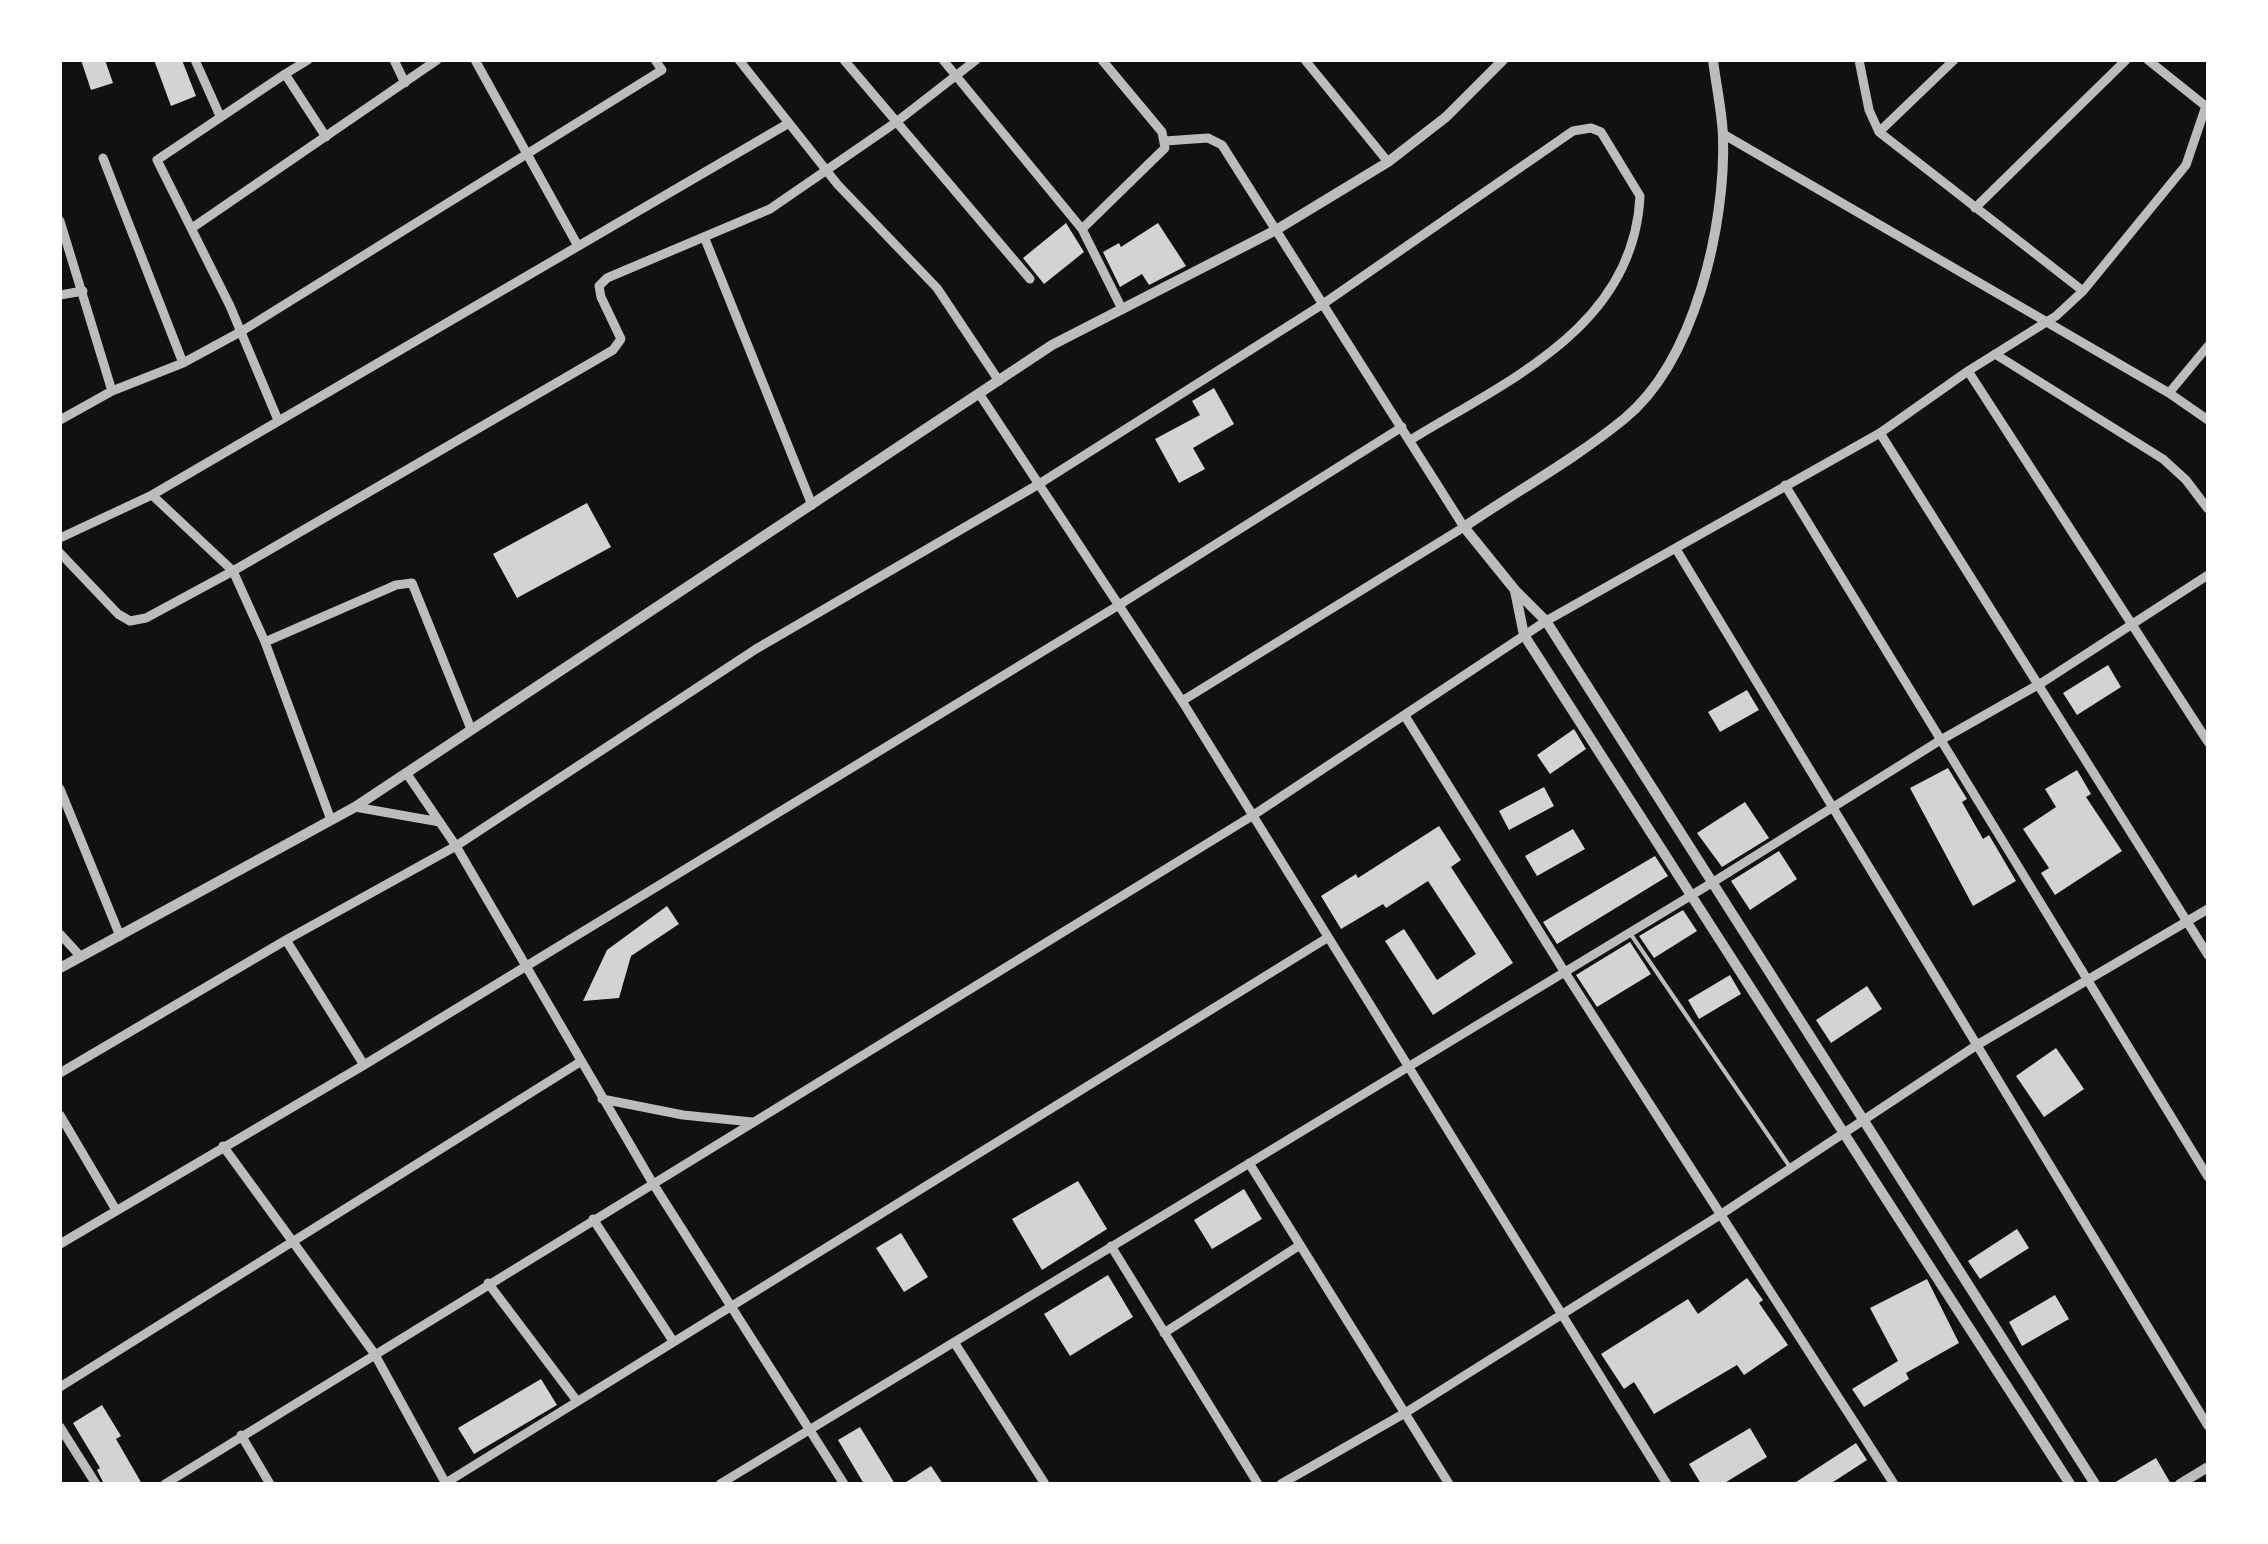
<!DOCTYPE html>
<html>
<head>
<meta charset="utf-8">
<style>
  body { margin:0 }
  #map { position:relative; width:2268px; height:1544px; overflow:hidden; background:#111; font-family:Rubik,sans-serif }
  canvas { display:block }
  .frame { position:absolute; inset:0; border:62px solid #fff; pointer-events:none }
</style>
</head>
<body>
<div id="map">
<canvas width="2268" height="1544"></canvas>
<div class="frame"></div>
</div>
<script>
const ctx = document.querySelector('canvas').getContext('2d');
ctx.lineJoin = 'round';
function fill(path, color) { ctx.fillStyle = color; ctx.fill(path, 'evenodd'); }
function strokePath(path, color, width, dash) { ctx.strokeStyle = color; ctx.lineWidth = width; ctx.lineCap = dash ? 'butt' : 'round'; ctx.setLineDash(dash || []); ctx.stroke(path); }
fill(new Path2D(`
  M81 60H105L113 83 91 90Z
  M154 60H182L196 96 171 106Z
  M1066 223 1084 252 1044 284 1023 258Z
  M1158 223 1186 266 1149 285 1142 274 1120 287 1103 252 1119 243 1121 247Z
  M1214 388 1234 424 1193 448 1205 469 1179 483 1155 439 1200 415 1192 401Z
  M587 503 611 547 517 598 493 554Z
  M2108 665 2121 687 2077 715 2063 693Z
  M1747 690 1759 710 1720 732 1708 712Z
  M1574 729 1586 749 1550 774 1537 755Z
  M1948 768 1967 799 1962 802 1983 839 1989 835 2016 881 1973 906 1910 788Z
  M2077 770 2091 794 2086 797 2122 851 2055 895 2041 873 2049 868 2023 829 2056 807 2045 789Z
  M1544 787 1554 806 1509 830 1499 811Z
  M1745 802 1769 838 1722 867 1697 833Z
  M1439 826 1461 860 1451 867 1513 963 1433 1015 1385 941 1404 929 1437 980 1476 954 1428 881 1386 908 1383 904 1341 929 1321 896 1356 874 1358 878Z
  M1573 829 1585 849 1537 876 1525 856Z
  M1779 851 1797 879 1750 910 1731 881Z
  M1655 856 1668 876 1557 944 1543 922Z
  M667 906 679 924 631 956 619 998 583 1001 607 950Z
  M1683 910 1697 931 1654 958 1639 936Z
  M1630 942 1651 974 1597 1007 1576 975Z
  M1730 975 1741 994 1699 1019 1688 1000Z
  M1867 986 1882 1009 1831 1043 1816 1020Z
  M2056 1048 2084 1089 2044 1117 2016 1076Z
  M1078 1181 1107 1229 1042 1270 1012 1219Z
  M1244 1189 1262 1219 1212 1249 1194 1220Z
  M2017 1229 2029 1248 1980 1279 1968 1261Z
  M901 1233 928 1277 904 1292 876 1248Z
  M1108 1275 1133 1317 1070 1356 1044 1314Z
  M1747 1278 1763 1300 1759 1303 1788 1345 1744 1375 1737 1365 1654 1414 1634 1382 1624 1389 1601 1354 1688 1299 1698 1314Z
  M1927 1279 1959 1343 1906 1373 1909 1379 1864 1407 1852 1389 1898 1361 1870 1308Z
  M2055 1295 2069 1319 2022 1346 2009 1322Z
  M541 1379 557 1405 474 1454 458 1428Z
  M102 1405 121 1436 116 1439 142 1484H104L97 1470 100 1468 73 1423Z
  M860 1427 895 1484H864L838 1440Z
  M1750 1428 1767 1457 1723 1484H1701L1689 1464Z
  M1856 1443 1867 1460 1830 1484H1793Z
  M2156 1458 2171 1484H2112Z
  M931 1466 943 1484H903Z`), '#d3d3d3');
strokePath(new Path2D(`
  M1632 936 1790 1167`), '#bcbcbc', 4);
strokePath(new Path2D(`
  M195 60 220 116
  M394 60 405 83
  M475 60 578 246
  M739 60 838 185 937 288 999 381
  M844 60 1030 279
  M943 60 1082 229 1122 309
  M1305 60 1388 162
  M1859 60 1869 110 1879 132 2083 291
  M2148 60 2208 108
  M285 74 308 60
  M1879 132 1954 60
  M1723 134 2169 393 2208 420
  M1165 141 1208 138 1222 145 1464 527 1182 701
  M103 158 183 363
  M1975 208 2126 60
  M60 221 112 391
  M192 228 437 60
  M1082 229 1165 148 1162 132 1102 60
  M705 239 812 505
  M60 295 83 291
  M1995 354 2163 459 2186 480 2208 509
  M1968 371 2208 742
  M2169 393 2208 346
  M980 395 1182 701 1667 1484
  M60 420 112 391 183 363 242 331 662 70 655 60
  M278 420 230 306 157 160 285 74 326 137
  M1880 433 2208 955
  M1785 485 2208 1177
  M152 495 233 571 265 642 331 820
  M60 538 152 495 789 123
  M1676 549 2208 1426
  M60 553 118 614 130 621 146 618 233 571 613 350 621 339 601 297 599 286 607 278 770 209 895 123 976 60
  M265 642 396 585 412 583 471 729
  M1405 716 1564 971 1894 1484
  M407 774 456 846 652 1182 844 1484
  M60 789 120 936
  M355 807 440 822
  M60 934 81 957
  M286 940 364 1065
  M60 1073 286 940 456 846 756 649 1039 484 1323 304 1573 131 1591 128 1601 132 1640 196C1634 327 1508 380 1412 439
  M602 1099 683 1115 752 1122
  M60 1115 116 1210
  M223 1146 374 1353 446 1484
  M1249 1163 1449 1484
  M593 1219 673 1341
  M60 1244 364 1065 1119 605 1402 427
  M1111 1246 1258 1484
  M488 1283 577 1401
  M1164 1333 1300 1245
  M954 1342 1045 1484
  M60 1387 580 1062
  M60 1427 96 1484
  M241 1435 270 1484
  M165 1484 1252 816 1546 621 1880 433 1968 371 2056 316 2083 291 2186 165 2206 106
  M444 1484 1327 938
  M720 1484 1710 884 1939 741 2043 682 2208 575
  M1281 1484 1405 1413 1720 1215 1977 1045 2208 909`), '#bcbcbc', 9);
strokePath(new Path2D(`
  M1713 60C1716 85 1722 111 1723 136 1726 224 1695 361 1624 419 1575 459 1517 491 1464 527L1515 590 1546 621 2095 1484
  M1515 591 1524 635C1704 919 1888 1201 2070 1484
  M60 968 355 807 1052 345 1276 230 1388 162 1446 117 1503 60
  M2180 1484 2208 1467`), '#bcbcbc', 10);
</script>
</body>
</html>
